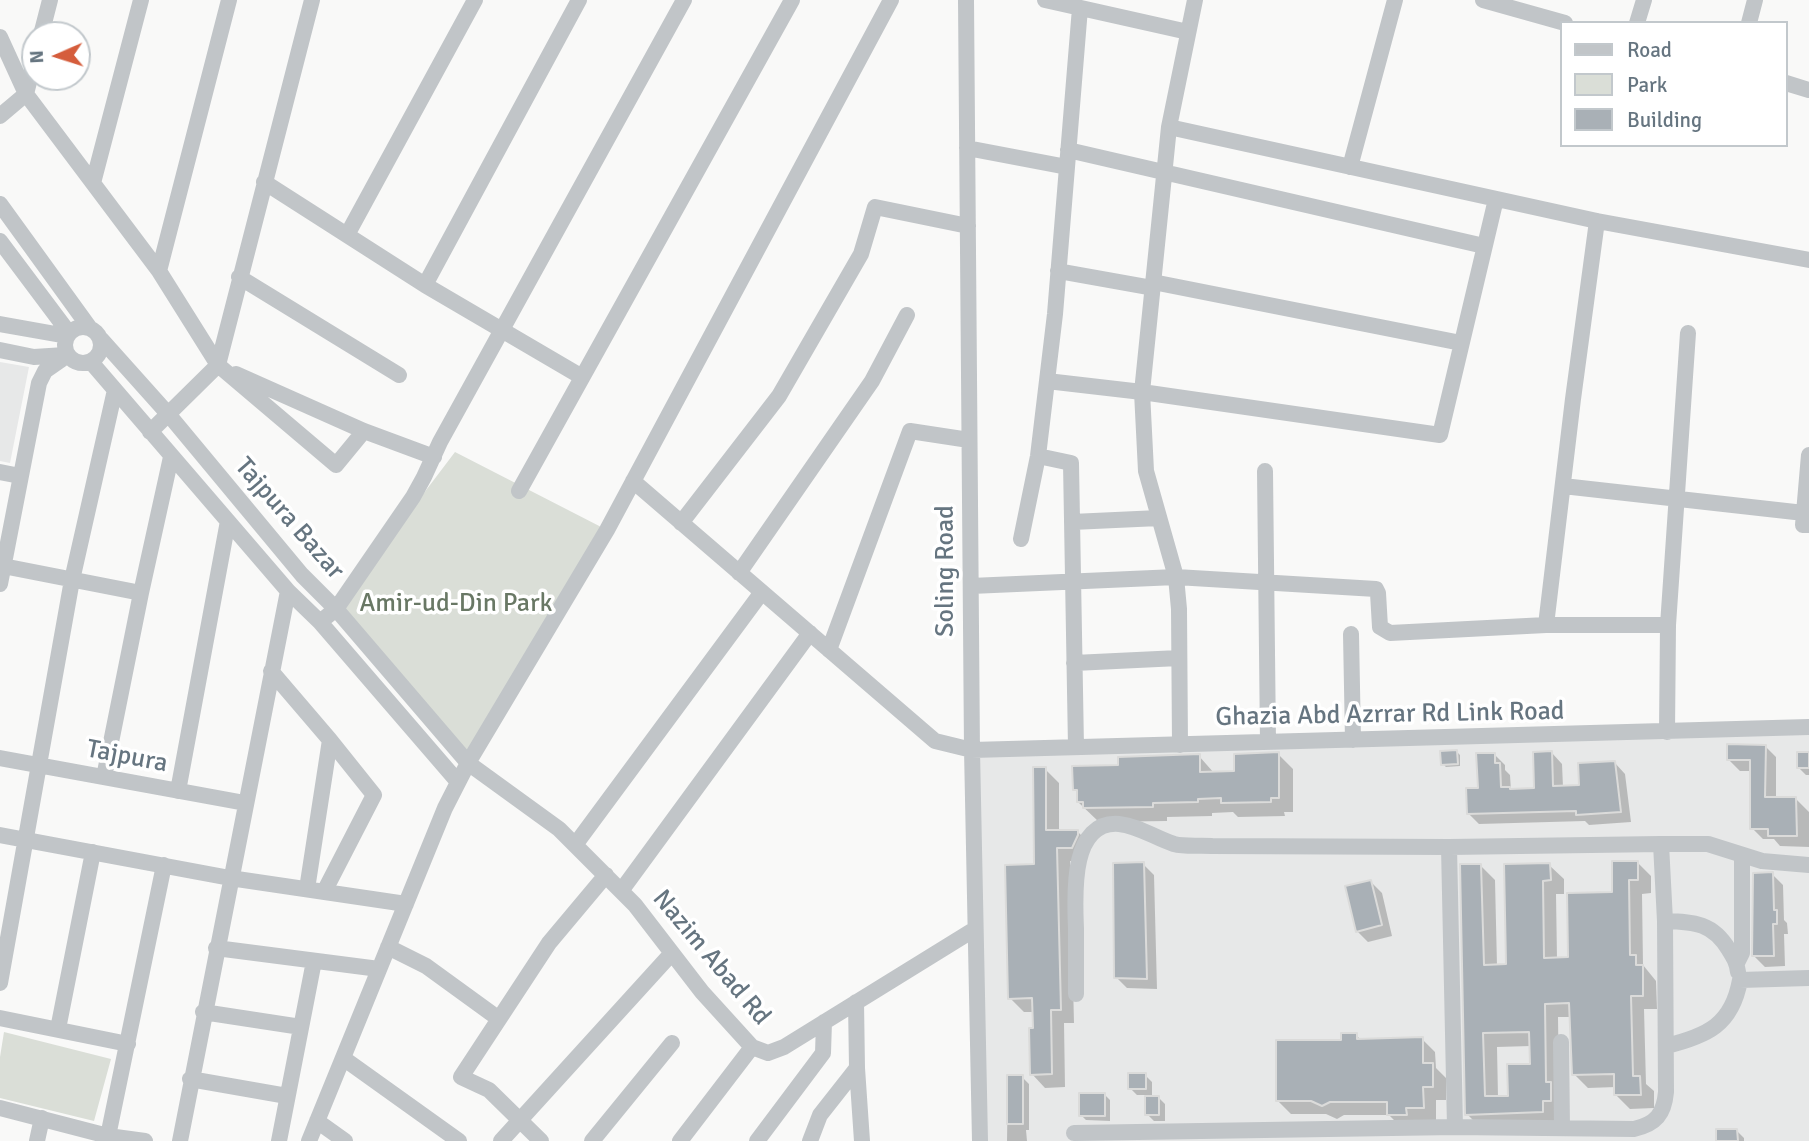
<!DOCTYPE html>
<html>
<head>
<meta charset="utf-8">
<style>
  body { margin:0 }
  #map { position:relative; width:1809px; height:1141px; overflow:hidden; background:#f9f9f8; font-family:Signika,sans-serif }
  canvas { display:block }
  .legend { position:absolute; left:1560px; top:21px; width:228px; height:126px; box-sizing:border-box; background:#fff; border:2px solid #c2c8cc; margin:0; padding:9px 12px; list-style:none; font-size:21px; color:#667580 }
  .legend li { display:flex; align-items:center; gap:14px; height:35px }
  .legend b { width:35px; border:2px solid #c2c8cc }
  .north { position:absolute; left:21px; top:21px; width:70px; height:70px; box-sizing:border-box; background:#fff; border:2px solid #c2c8cc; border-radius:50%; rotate:267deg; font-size:19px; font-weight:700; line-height:28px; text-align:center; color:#667580 }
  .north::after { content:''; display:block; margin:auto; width:24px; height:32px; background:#d55d3c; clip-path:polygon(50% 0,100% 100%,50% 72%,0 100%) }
</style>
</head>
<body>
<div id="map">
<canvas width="1809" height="1141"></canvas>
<ul class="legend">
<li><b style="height:9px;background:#c1c5c8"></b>Road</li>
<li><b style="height:19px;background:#daded7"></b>Park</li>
<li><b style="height:19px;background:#a9b0b6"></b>Building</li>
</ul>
<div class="north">N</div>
</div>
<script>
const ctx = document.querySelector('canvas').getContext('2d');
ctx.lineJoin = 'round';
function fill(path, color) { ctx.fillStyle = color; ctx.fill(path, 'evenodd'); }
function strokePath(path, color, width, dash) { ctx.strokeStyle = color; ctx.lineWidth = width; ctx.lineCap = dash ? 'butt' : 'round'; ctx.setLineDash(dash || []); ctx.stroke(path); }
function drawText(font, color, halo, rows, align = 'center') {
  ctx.font = font + ' Signika,sans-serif'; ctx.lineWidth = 7; ctx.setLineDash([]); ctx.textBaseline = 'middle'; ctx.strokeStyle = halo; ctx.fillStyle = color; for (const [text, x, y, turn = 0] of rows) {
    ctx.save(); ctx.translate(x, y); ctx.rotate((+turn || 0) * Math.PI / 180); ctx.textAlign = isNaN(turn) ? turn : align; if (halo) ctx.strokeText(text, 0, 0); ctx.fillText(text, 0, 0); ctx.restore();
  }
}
fill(new Path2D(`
  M0 362 29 367 10 463 0 461Z
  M1809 727V1141H980L972 750Z`), '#e7e8e8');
fill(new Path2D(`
  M455 452 607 530 468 763 336 609Z
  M4 1032 111 1059 94 1121 0 1098V1057Z`), '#daded7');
fill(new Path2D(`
  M1765 746 1776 757V798L1796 799 1809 812V847L1780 846 1774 839H1763L1752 828V771H1740L1729 760Z
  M1457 752 1460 755V766L1446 767 1443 764Z
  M1552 753 1562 764 1563 787H1581L1615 763 1625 774 1631 822 1589 825 1585 821 1479 824 1469 814 1494 754 1505 765V770L1510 775 1511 791 1536 790Z
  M1809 753V775H1806L1799 768Z
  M1278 754 1293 769V812H1284L1285 816 1238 817 1233 812 1212 813V816L1167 817V821L1099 822 1078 802V793L1075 789 1120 766 1199 756 1214 773H1236Z
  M1045 769 1059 783V832L1077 831 1091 845 1086 861H1070L1074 1023H1064L1065 1087 1045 1088 1032 1074 1034 1012H1024L1010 998 1036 865Z
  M1637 862 1651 876V893L1642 894 1643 965 1656 981 1657 1009H1644L1646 1084 1654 1091V1108L1630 1109 1616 1095V1087L1588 1088 1574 1074 1572 1017H1558L1559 1093 1557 1125 1481 1128 1467 1114 1481 866 1495 880 1497 966H1508L1549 865 1564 879V894H1556L1557 959H1570ZM1531 1046 1532 1066 1510 1097H1498L1497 1047Z
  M1143 864 1154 875 1157 989 1127 988 1116 977Z
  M1772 874 1783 885 1784 920 1787 923 1788 934H1784L1785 966 1765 967 1754 956Z
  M1371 882 1382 893 1392 936 1368 942 1357 931Z
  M1356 1035 1361 1040 1422 1039 1435 1052 1436 1068 1446 1078V1100H1436V1121L1402 1128 1389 1115H1344L1337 1119 1326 1114H1291L1278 1101 1343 1041Z
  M1145 1075 1152 1082V1097H1158L1165 1104V1121H1154L1147 1114 1146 1095H1137L1130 1088Z
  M1008 1077H1022L1029 1084V1130H1026L1027 1141H1007Z
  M1104 1094 1110 1100V1121L1086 1120 1081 1115Z
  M1737 1131 1744 1138V1141H1718Z`), '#0003');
const building = new Path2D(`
  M1727 744 1766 745 1765 797H1796L1797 836H1768V829H1750V760H1727Z
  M1457 750 1458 764 1441 765 1440 751Z
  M1552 751 1553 786 1579 785 1578 763 1615 761 1621 812 1576 815V811L1467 814 1466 788H1478L1476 753H1495V763H1500L1501 787H1510V789L1534 788 1533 752Z
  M1279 752V798H1271V802L1221 803V798L1198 799V802L1153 803V807L1083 808V802H1077V790H1073L1072 766 1118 765V757L1200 754V772L1234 771V754Z
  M1797 752H1809V768H1797Z
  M1033 767H1046V830H1078V835L1072 848H1057L1061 1010H1051L1052 1074 1030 1075 1029 1028H1033L1032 998 1008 999 1005 865 1034 864Z
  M1612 861H1638V880H1629L1630 955H1636V965H1643V996H1631L1633 1076H1640L1641 1095H1614V1074L1572 1075 1569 1003 1545 1004 1546 1082H1551V1101H1543V1112L1465 1115 1460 864H1481L1484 965 1506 964 1504 864 1550 863 1551 880 1543 881 1544 958 1568 957 1567 893 1612 892ZM1529 1032 1530 1064H1507L1508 1096H1485L1483 1033Z
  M1144 862 1147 979 1114 978 1113 863Z
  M1773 872 1774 910H1777V924H1773L1774 956H1752L1753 873Z
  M1371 880 1382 925 1356 932 1345 886Z
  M1341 1033H1357V1039L1423 1037V1063H1433V1087H1423L1424 1108H1406L1407 1115H1387V1102H1330L1322 1106 1311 1101H1276V1040H1341Z
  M1128 1073H1146V1089H1128Z
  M1007 1075H1023V1124H1007Z
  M1079 1093H1105V1116H1079Z
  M1145 1096H1159V1115H1145Z
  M1716 1129H1737L1738 1141H1716Z`);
fill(building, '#a9b0b6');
strokePath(building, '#dbdbda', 2);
strokePath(new Path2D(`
  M966 0 972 750 980 1141
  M1045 0 1188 32
  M1483 0 1565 23
  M1637 23 1644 0
  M1749 23 1755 0
  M41 35 50 0
  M0 37 26 94 159 271 218 365 336 465 364 431
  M1786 83 1809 90
  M0 116 26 94 35 58
  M1169 127 1597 221 1809 260
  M967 148 1067 167
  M1068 150 1484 246
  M1350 167 1395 0
  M264 182 425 285 582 377
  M93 183 141 0
  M0 204 89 327
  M347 235 475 0
  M0 241 69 333
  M159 271 229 0
  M1058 271 1153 288
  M239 277 399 375
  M1153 282 1461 343
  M425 285 579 0
  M0 324 67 336
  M65 345a18 18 0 1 1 36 0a18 18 0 1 1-36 0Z
  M101 339 169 415 302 575 336 609 468 763 559 829 635 905 702 992 752 1047 768 1053 784 1047 975 929
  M0 350 34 357 65 355
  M91 362 288 591 320 622 458 782
  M236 374 364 431 434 457
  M1047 381 1142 392 1440 435 1496 199
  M150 432 218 365 312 0
  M1038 456 1071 463 1076 747
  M1265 471 1268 742
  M0 472 20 476
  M633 481 935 741 972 750 1809 727
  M1563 486 1804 513 1803 525H1809
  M519 491 792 0
  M1804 513 1809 455
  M1072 522 1159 518
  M681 523 779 396 861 254 875 207 968 226
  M1021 539 1038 456 1055 314 1080 8
  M3 566 141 593
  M739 573 872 381 907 315
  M0 584 39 383 45 371 68 355
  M971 586 1176 577 1376 589 1378 593 1380 627 1390 633 1546 625H1668
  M320 622 336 609 413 497 424 477 440 442 684 0
  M1546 625 1573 399 1597 221
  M1351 634 1353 740
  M829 650 910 431 969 440
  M1074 663 1179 658
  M271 671 330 740 307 889
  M1667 732 1668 625 1688 333
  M1180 745 1179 609 1176 577 1146 471 1142 392 1169 127 1195 0
  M0 758 245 803
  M104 777 141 593 171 457
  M178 791 228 521
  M0 835 230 878 406 904
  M1661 844H1708L1762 861 1809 865
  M575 845 762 592
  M1449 847 1455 1127
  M621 891 810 633
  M324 892 374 795 330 740
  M1665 921C1695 922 1713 923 1729 950 1734 958 1737 963 1738 972
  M388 947 426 966 499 1019
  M216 948 379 969
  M1737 963 1742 953V855
  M0 983 72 580 115 390
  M203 1012 301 1027
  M0 1018 128 1044
  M58 1029 93 852
  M1561 1042 1562 1128
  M1666 1046C1707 1036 1732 1025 1740 980L1809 978
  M343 1058 459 1141
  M857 1068 862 1141
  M190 1079 287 1096
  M0 1108 108 1136 145 1141
  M317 1121 345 1141
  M1074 1133 1455 1127 1634 1129C1656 1124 1664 1114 1666 1092L1665 921 1661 844 1449 847 1212 846C1200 845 1185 847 1174 844 1155 838 1139 826 1119 824 1069 820 1075 899 1076 929 1076 951 1076 972 1076 994
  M37 1141 42 1118
  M107 1141 164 865
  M180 1141 288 591
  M279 1141 314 961
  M309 1141 445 808 468 763 607 530 891 0
  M501 1141 672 953
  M541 1141 489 1090 461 1077 549 943 606 875
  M592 1141 672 1043
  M680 1141 752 1047
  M757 1141 823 1053 824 1022
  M810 1141 820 1115 857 1068 856 1002`), '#c1c5c8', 16);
drawText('26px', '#667580', '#fff', [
  ["Tajpura Bazar",289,519,49],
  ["Soling Road",946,571,-90],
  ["Ghazia Abd Azrrar Rd Link Road",1390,715,-1],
  ["Tajpura",127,757,11],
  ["Nazim Abad Rd",711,958,50]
]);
drawText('26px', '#697865', '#fff', [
  ["Amir-ud-Din Park",456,604]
]);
</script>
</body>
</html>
